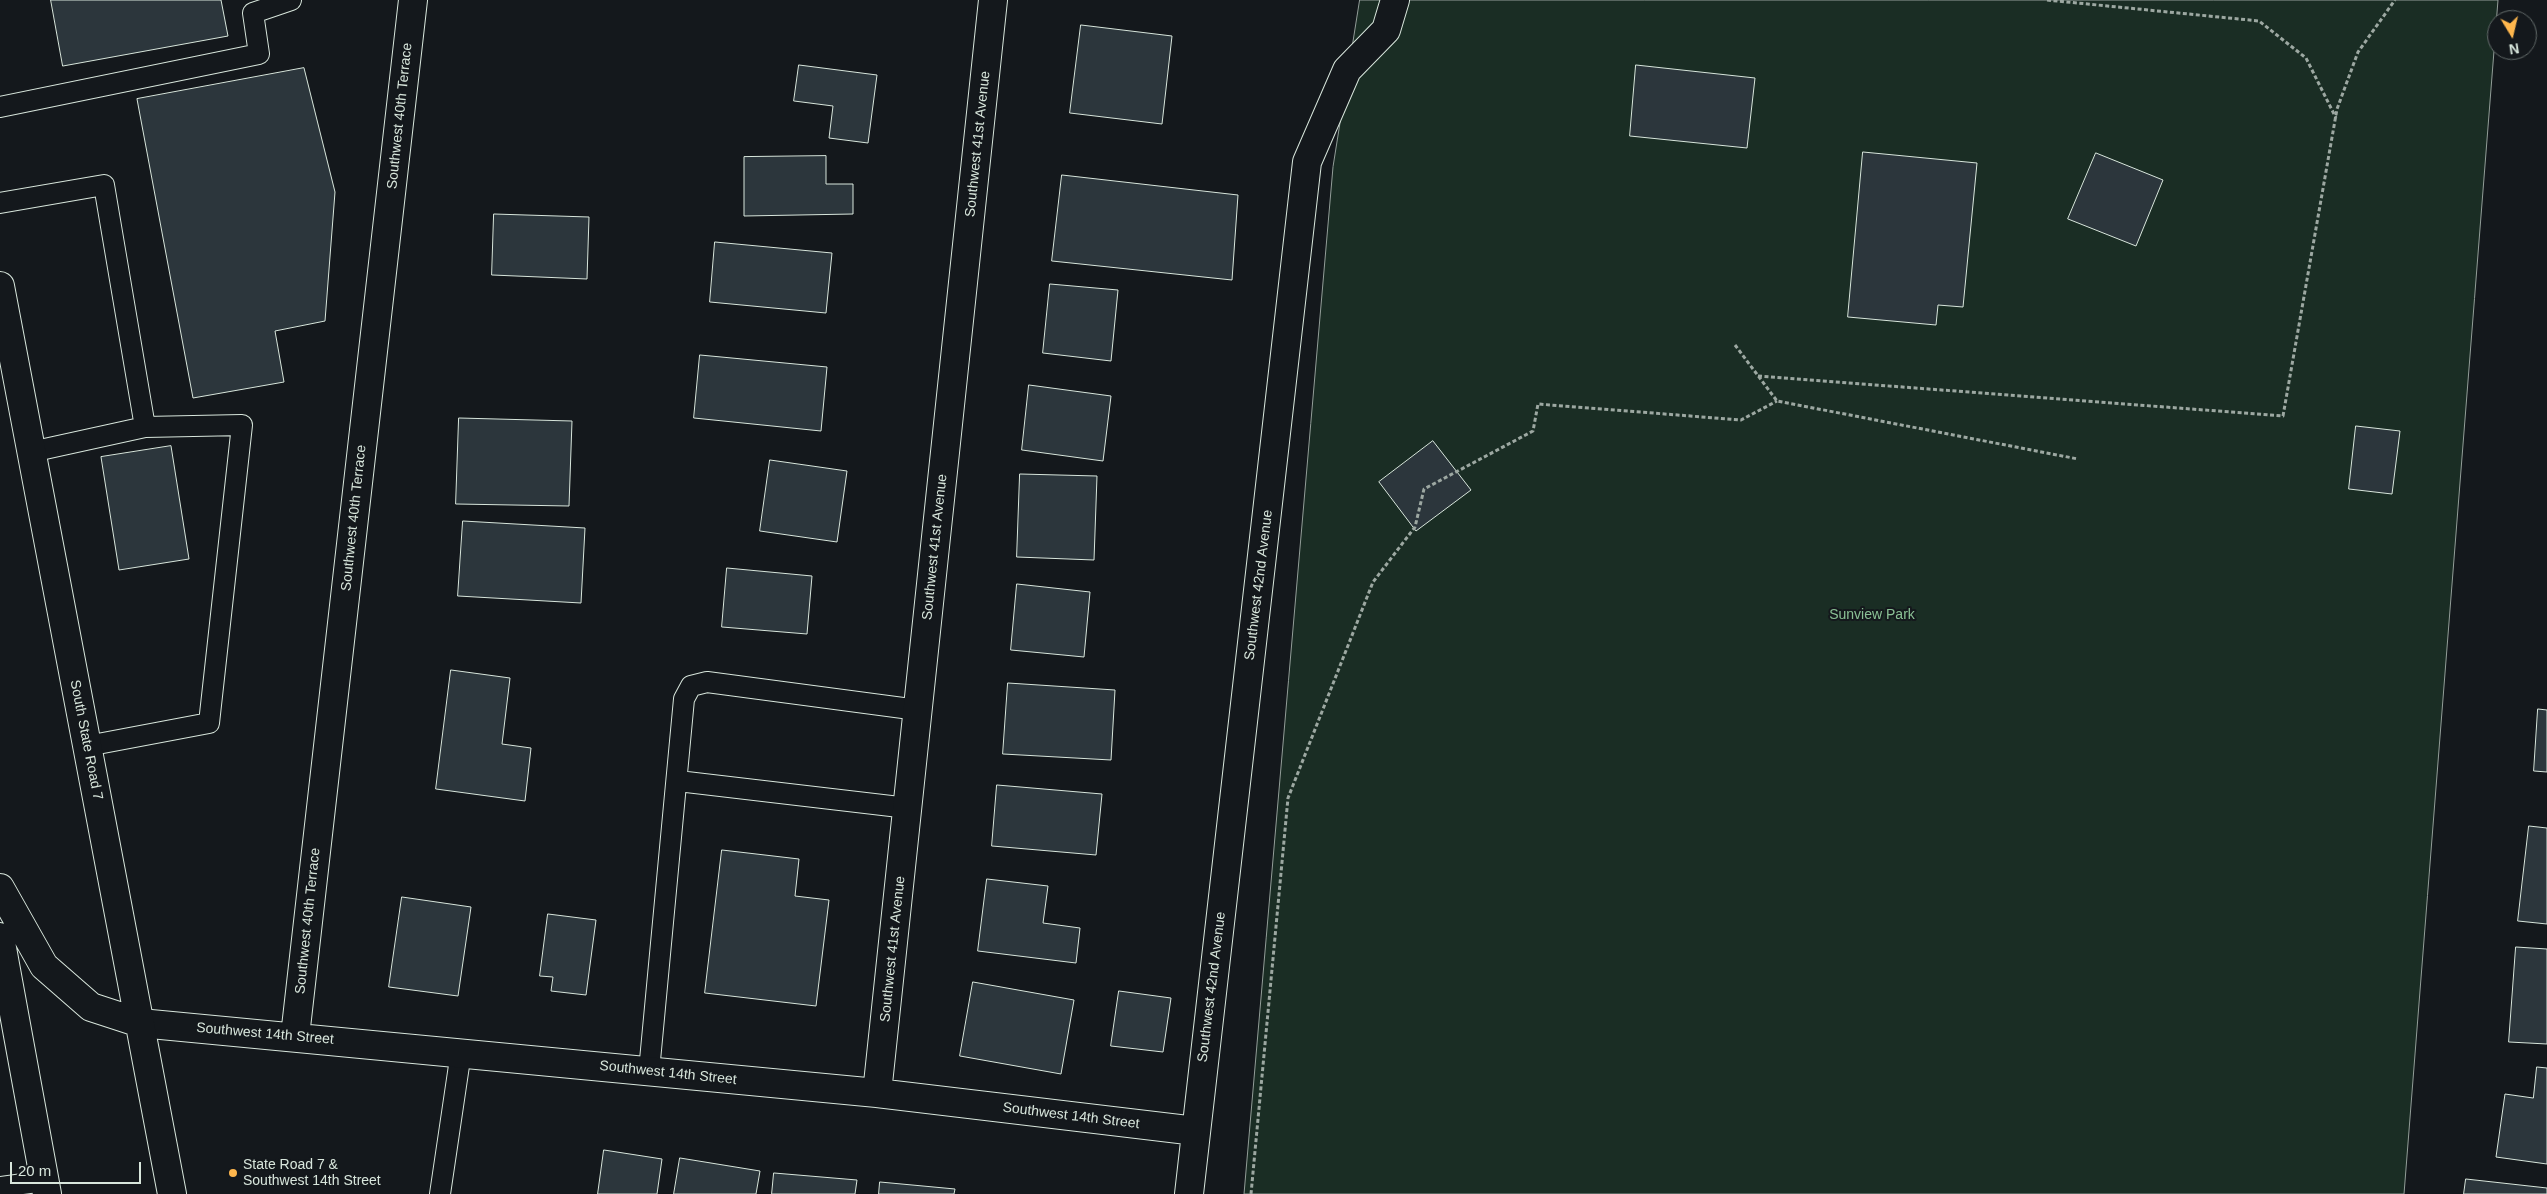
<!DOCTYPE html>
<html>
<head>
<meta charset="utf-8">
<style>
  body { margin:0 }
  #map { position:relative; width:2547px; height:1194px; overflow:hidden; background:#14181c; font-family:Helvetica,sans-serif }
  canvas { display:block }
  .north { position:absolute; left:2487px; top:10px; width:50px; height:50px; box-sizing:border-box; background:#14181c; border:1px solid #626a69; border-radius:50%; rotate:171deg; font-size:14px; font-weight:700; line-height:20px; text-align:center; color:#d8e6dc }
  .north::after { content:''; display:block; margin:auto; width:18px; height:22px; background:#ffb74d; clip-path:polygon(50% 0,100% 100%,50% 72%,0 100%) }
  .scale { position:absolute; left:10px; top:1162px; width:131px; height:22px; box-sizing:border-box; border:2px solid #d8e6dc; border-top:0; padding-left:6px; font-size:15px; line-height:18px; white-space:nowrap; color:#d8e6dc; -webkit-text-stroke:4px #14181c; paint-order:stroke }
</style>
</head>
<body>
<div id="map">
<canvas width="2547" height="1194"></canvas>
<div class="north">N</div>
<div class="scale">20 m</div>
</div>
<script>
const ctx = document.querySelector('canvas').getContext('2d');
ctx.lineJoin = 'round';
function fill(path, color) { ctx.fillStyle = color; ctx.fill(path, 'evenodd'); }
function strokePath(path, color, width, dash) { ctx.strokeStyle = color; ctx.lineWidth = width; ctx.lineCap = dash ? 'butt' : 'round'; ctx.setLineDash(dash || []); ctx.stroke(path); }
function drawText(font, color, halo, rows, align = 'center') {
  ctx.font = font + ' Helvetica,sans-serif'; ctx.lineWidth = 4; ctx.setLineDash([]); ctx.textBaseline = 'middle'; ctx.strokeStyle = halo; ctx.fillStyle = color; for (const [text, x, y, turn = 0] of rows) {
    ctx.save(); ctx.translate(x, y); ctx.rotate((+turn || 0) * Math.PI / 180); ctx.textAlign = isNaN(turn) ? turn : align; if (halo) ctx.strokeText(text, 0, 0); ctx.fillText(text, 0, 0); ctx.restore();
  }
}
const green = new Path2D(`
  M1360 0H2498L2404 1194H1244L1333 167Z`);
fill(green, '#1a2d24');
strokePath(green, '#939e99', 1);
const building = new Path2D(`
  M51 0H221L228 36 63 66Z
  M1081 25 1172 36 1162 124 1070 113Z
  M799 65 877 75 868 143 829 138 833 106 794 101Z
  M1636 65 1755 78 1747 148 1630 136Z
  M304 68 335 192 325 321 275 331 284 382 193 398 137 99Z
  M1863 152 1977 163 1963 307 1938 305 1936 325 1848 317Z
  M2096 153 2163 180 2136 246 2068 219Z
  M826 156V184H853V214L744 216V157Z
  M1062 175 1238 195 1232 280 1052 261Z
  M494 214 589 217 587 279 492 275Z
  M715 242 832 253 826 313 710 302Z
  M1050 284 1118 290 1111 361 1043 353Z
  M700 355 827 367 821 431 694 418Z
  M1029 385 1111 396 1103 461 1022 450Z
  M459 418 572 421 569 506 456 504Z
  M2356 426 2400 431 2392 494 2349 489Z
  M1433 441 1471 490 1416 531 1379 482Z
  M171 446 189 559 119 570 101 457Z
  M770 460 847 471 837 542 760 531Z
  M1020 474 1097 476 1094 560 1017 557Z
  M463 521 585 528 581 603 458 596Z
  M727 568 812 576 807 634 722 627Z
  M1017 584 1090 592 1084 657 1011 650Z
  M451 670 510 678 502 744 531 748 525 801 436 789Z
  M1008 683 1115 690 1111 760 1003 754Z
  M2538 709 2547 710V772L2534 771Z
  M997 785 1102 794 1096 855 992 846Z
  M2529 826 2547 828V924L2518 921Z
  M722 850 799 859 795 896 829 900 816 1006 705 993Z
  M987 879 1048 886 1043 923 1080 928 1076 963 978 951Z
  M402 897 471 907 458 996 389 987Z
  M548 914 596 920 586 995 551 991 553 977 540 976Z
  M2516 947 2547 949V1044L2509 1042Z
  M973 982 1074 1000 1061 1074 960 1056Z
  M1119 991 1171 998 1163 1052 1111 1046Z
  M2537 1067 2547 1068V1164L2496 1157 2505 1094 2533 1098Z
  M604 1150 662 1159 657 1194H598Z
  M680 1158 760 1171 756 1194H674Z
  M774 1173 857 1180 855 1194H772Z
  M2466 1179 2547 1188V1194H2464Z
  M880 1182 955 1189 954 1194H879Z`);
fill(building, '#2c363c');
strokePath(building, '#d8e6dc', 1);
const service = new Path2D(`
  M0 107 259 54 253 13 291 0
  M0 203 104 185 145 427 242 425 209 723 87 746
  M31 452 145 427
  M678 781 908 808
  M649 1071 684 699 691 686 707 682 918 710
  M0 1187 45 1181
  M440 1194 461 1052`);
const minor = new Path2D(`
  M140 1023 877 1093 1196 1131
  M295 1036 413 0
  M877 1093 993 0
  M1189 1194 1307 162 1347 70 1386 30 1395 0`);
const primary = new Path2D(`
  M0 286 172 1194
  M0 888 44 966 91 1007 140 1023
  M0 937 47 1194`);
strokePath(service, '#d8e6dc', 22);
strokePath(minor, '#d8e6dc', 30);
strokePath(primary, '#d8e6dc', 30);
strokePath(new Path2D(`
  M2047 0 2259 21 2306 58 2336 118
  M1735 345 1777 401 2078 459
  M1758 376 2283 416 2337 109 2358 52 2395 0
  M1251 1194 1288 798 1373 582 1415 527 1424 489 1533 431 1538 404 1741 420 1777 401`), '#9da8a2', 3, [4, 2.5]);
strokePath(service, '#14181c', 20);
strokePath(minor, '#14181c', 28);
strokePath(primary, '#14181c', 28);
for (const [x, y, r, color] of [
  [233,1173,5,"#ffb74d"]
]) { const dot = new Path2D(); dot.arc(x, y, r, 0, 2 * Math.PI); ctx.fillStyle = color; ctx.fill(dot); strokePath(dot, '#14181c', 2); }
drawText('14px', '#d8e6dc', '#14181c', [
  ["Southwest 40th Terrace",400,116,-84],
  ["Southwest 41st Avenue",978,144,-84],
  ["Southwest 40th Terrace",354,518,-84],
  ["Southwest 41st Avenue",935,547,-84],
  ["Southwest 42nd Avenue",1259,585,-83],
  ["South State Road 7",86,740,79],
  ["Southwest 40th Terrace",308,921,-84],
  ["Southwest 41st Avenue",893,949,-84],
  ["Southwest 42nd Avenue",1212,987,-83],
  ["Southwest 14th Street",265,1034,5],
  ["Southwest 14th Street",668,1073,6],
  ["Southwest 14th Street",1071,1116,7]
]);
drawText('14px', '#8ac095', '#14181c', [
  ["Sunview Park",1872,615]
]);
drawText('14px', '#d8e6dc', '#14181c', [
  ["State Road 7 &",243,1165],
  ["Southwest 14th Street",243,1181]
], 'left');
</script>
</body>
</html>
